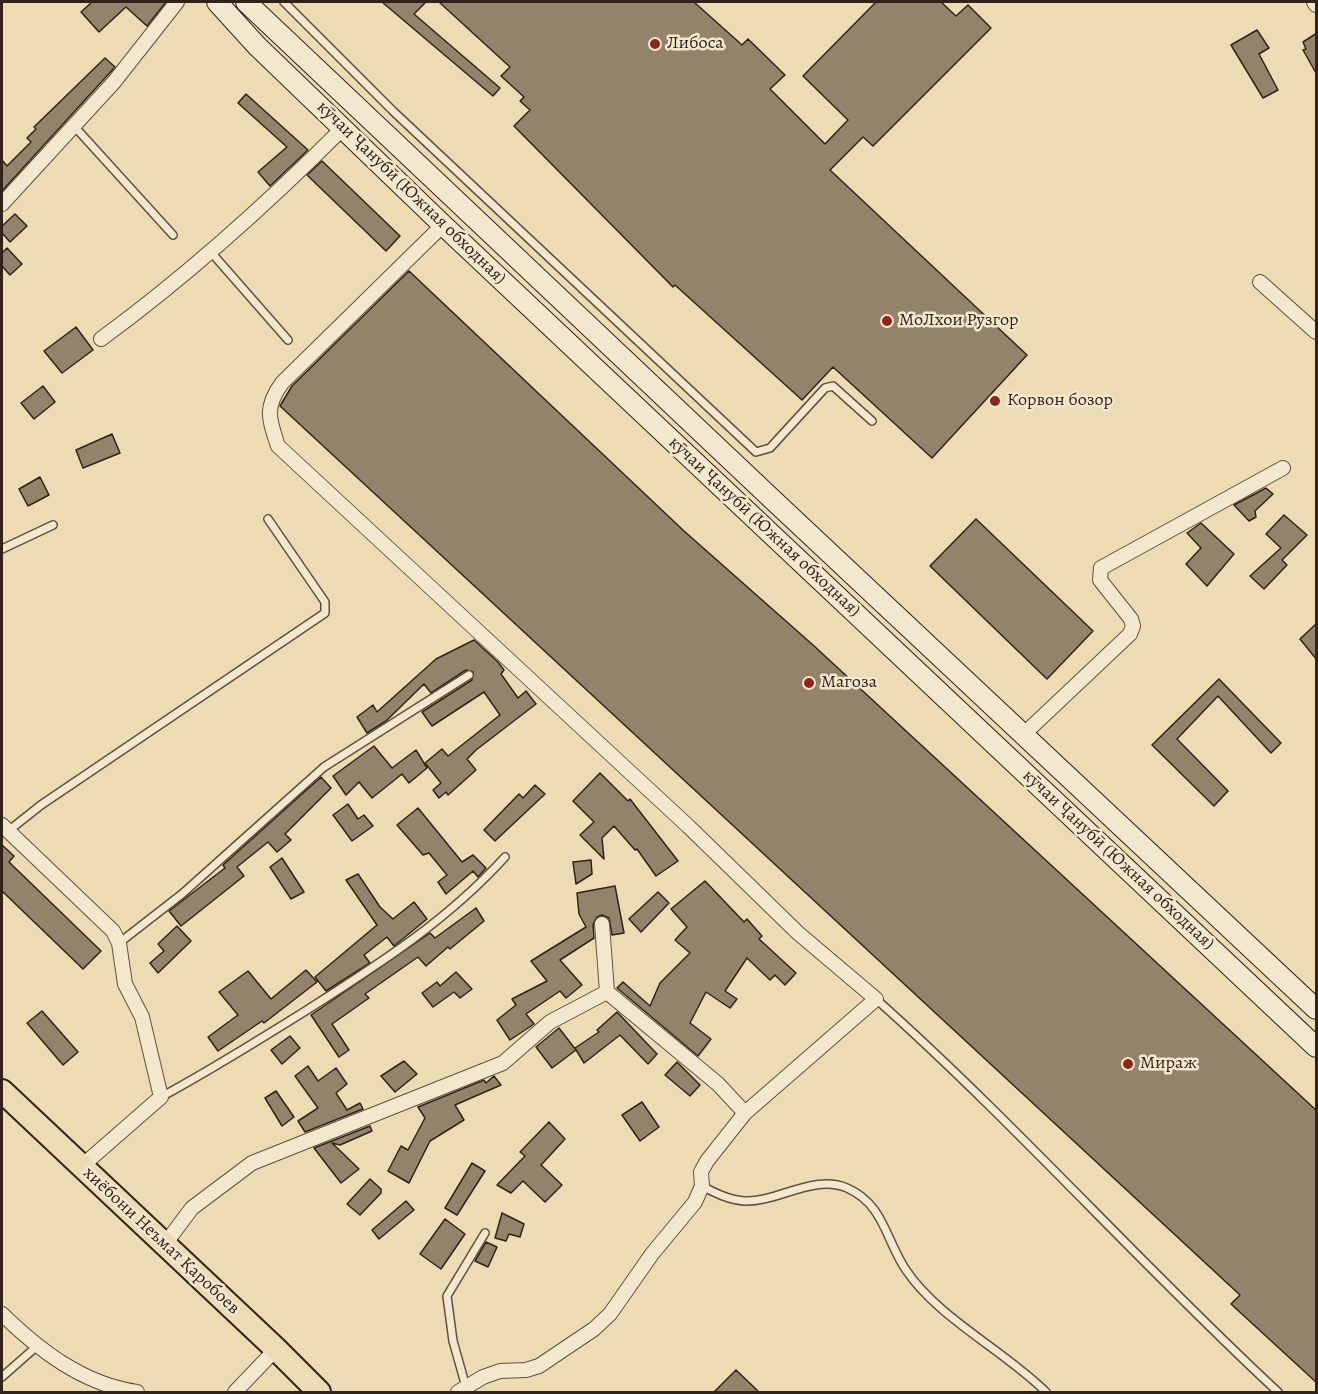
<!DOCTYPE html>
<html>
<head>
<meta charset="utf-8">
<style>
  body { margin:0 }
  #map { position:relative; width:1318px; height:1394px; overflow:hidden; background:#eddcb3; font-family:Alegreya,serif }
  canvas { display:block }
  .frame { position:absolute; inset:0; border:3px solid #31221b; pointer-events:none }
</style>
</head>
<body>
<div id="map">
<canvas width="1318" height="1394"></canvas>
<div class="frame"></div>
</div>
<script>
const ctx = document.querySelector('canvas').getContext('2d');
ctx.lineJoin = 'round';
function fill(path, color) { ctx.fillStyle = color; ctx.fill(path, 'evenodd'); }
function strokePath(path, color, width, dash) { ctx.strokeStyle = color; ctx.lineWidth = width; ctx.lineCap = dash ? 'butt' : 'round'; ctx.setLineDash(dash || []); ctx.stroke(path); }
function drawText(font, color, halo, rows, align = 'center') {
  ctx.font = font + ' Alegreya,serif'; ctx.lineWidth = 5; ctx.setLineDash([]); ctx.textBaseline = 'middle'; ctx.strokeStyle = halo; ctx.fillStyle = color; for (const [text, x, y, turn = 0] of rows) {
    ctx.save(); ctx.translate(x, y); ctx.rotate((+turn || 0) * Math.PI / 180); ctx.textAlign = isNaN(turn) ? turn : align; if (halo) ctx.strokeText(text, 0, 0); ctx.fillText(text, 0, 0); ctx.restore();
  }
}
const building = new Path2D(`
  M92 2H166L147 26 126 7 99 32 81 12Z
  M382 2H426L414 14 500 88 493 96Z
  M439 2H694L742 45 748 39 785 75 770 89 825 144 848 120 803 76 876 2H941L956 16 968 5 991 28 873 146 863 137 830 170 1027 355 932 458 833 367 802 400 675 285 673 287 514 126 530 110 520 101 524 97 501 76 510 67Z
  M1257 30 1269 48 1259 54 1278 90 1263 98 1231 45Z
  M1317 33V73H1316L1303 50 1306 49 1303 42Z
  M105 58 115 67 2 191V160L7 166 31 142 27 138 36 129 34 127Z
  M246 94 308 150 270 186 258 172 287 147 238 103Z
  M322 161 400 236 386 251 307 175Z
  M15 214 27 226 10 242 2 233V226Z
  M7 248 22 264 10 275 2 266V253Z
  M409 271 684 531 813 645 1317 1111V1383L1231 1304 1240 1295 280 406 292 386Z
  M76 327 93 350 62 373 44 351Z
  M43 386 55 402 34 419 21 403Z
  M112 434 120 453 83 468 76 450Z
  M40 477 49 495 28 506 19 489Z
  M1266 488 1273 494 1255 511 1256 517 1249 521 1234 505Z
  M1284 515 1307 535 1282 560 1287 565 1264 589 1250 576 1281 548 1266 534Z
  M976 519 1093 631 1047 679 930 566Z
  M1201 523 1234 554 1207 586 1186 564 1201 548 1187 533Z
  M1317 623V660L1300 639Z
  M474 640 498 662 504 670 501 674 518 698 526 691 536 704 476 750 467 759 476 770 448 795 446 792 439 798 433 790 441 783 425 763 442 749 448 756 500 715 484 692 432 726 422 712 472 680 473 672 466 670 431 693 424 684 386 721 367 733 357 717 373 705 377 712 436 659Z
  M1219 679 1281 743 1271 753 1218 696 1177 739 1228 791 1214 806 1152 745Z
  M374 746 392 768 416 750 427 768 409 783 402 774 372 798 359 782 346 795 333 776Z
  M600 773 628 801 630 799 678 861 656 876 637 849 635 850 614 826 602 838 604 859 580 835 594 822 573 801Z
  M321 777 331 788 285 834 291 840 277 852 268 842 237 867 244 876 181 926 169 911 225 868 223 865Z
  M535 785 545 794 495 841 484 830 519 794 523 798Z
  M348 804 358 819 364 815 373 826 352 841 333 815Z
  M418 808 462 862 473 855 486 868 478 877 473 871 446 894 438 882 447 875 429 853 423 855 397 825Z
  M2 845 14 856 9 862 101 951 83 969 2 891Z
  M282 858 304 892 291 899 270 867Z
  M591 860 592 874 576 884 573 862Z
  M358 874 380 907 393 919 414 902 427 919 394 946 387 937 364 955 370 963 326 991 315 977 377 925 346 880Z
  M705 881 744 922 747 919 762 936 759 939 796 973 785 985 775 975 770 980 747 958 725 991 737 999 730 1008 706 992 690 1023 711 1039 698 1056 617 988 623 982 650 1006 660 983 690 953 675 940 687 927 671 909Z
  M615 886 624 933 612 935 609 918 602 915 597 917 593 924 594 938 560 960 582 985 566 998 560 991 526 1014 534 1024 510 1040 497 1020 516 1005 512 999 547 981 531 961 586 927 579 914 577 893Z
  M658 892 669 903 641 932 629 919Z
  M476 908 484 921 450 949 448 947 426 966 418 957 365 994 369 998 332 1024 349 1050 339 1057 311 1015 430 933 435 938Z
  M177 926 191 941 158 973 150 963 164 951 158 944Z
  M306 970 317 982 264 1023 262 1021 218 1051 208 1037 238 1015 219 992 248 971 271 999Z
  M456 972 472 989 460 998 454 992 433 1007 422 993 437 982 440 986Z
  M42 1011 78 1052 63 1065 27 1023Z
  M617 1012 657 1054 648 1064 620 1035 584 1063 575 1048 599 1032 597 1030Z
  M559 1028 576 1050 552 1068 536 1047Z
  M290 1036 300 1048 282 1064 271 1050Z
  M404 1061 417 1074 395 1092 381 1076Z
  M677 1062 700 1085 690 1096 665 1075Z
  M308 1066 318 1081 336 1068 347 1084 336 1093 347 1110 360 1103 363 1109 305 1132 298 1121 318 1108 295 1076Z
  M494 1076 501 1085 455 1105 464 1120 430 1141 409 1183 388 1171 401 1146 408 1150 425 1118 418 1107 484 1080 486 1083Z
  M276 1091 294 1117 282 1126 265 1098Z
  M642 1102 659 1127 640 1141 622 1115Z
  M549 1122 565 1139 541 1165 562 1185 545 1202 523 1181 511 1193 497 1185 525 1156 520 1152Z
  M370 1126 372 1131 340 1145 332 1143 359 1169 341 1183 314 1148Z
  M472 1163 485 1171 457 1215 445 1208Z
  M370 1179 381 1189V1193L360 1215 347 1204Z
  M406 1201 414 1210 379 1239 372 1230Z
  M502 1213 524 1224 520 1237 509 1234 506 1241 495 1238Z
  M445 1219 465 1234 441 1269 420 1254Z
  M486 1242 497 1247 488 1267 475 1261Z
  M736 1370 759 1392H714Z`);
fill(building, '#93836a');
strokePath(building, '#31221b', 1.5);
const service = new Path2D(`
  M284 2 394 112 756 452 770 448 825 388 833 386 872 421
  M74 126 173 235
  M210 251 288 340
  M2 549 53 525
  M7 832 41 805 325 613V602L268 519
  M119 943 182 894 324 767 469 675
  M876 999C1016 1124 1140 1264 1278 1392
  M161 1097C211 1070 259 1040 307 1010 379 964 447 921 505 857
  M702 1186C715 1193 729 1200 745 1201 778 1202 814 1174 847 1188 884 1204 886 1241 906 1270 938 1318 1005 1351 1046 1392
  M2 1377 36 1347
  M466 1387 453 1341 447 1296 485 1233`);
const minor = new Path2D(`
  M1314 2 1316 5
  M2 204 114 82 177 2
  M443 225 282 383C264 408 269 419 278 446L688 826 798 933 876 999 745 1113 707 1161 701 1172 702 1186 695 1202 652 1254 610 1314 594 1329 539 1366 526 1370 500 1371 483 1377 458 1392
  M1260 282 1316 332
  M101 339C187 276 267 204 343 128
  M1023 735 1130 634 1133 626 1131 619 1100 580 1101 568 1283 468
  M2 825 113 931 119 943 125 984 142 1017 161 1097 82 1166
  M602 924 607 992 718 1084 745 1113
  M165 1244 192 1208 252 1163 503 1063 550 1022 607 992
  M2 1314C40 1351 83 1384 137 1392
  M235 1392 276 1349`);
const secondary = new Path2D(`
  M217 2 257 46 443 225 1316 1047
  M246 2 772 499 1316 1009`);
const trunk = new Path2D(`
  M2 1091 276 1349 319 1392`);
strokePath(service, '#605041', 10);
strokePath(minor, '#605041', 16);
strokePath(secondary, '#31221b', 22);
strokePath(trunk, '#31221b', 26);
strokePath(service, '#f3e8ce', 7);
strokePath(minor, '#f3e8ce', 14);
strokePath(secondary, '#f3e8ce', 20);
strokePath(trunk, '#eddcb3', 22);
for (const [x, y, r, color] of [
  [655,44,6,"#8f2418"],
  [887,321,6,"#8f2418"],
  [995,401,6,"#8f2418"],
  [809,683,6,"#8f2418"],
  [1128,1064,6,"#8f2418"]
]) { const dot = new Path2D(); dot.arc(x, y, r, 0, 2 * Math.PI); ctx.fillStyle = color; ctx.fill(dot); strokePath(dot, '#f3e8ce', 2); }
drawText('18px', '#31221b', '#f3e8ce', [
  ["Либоса",667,44],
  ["МоЛхои Рузгор",899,321],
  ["Корвон бозор",1007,401],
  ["Магоза",821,683],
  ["Мираж",1140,1064]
], 'left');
drawText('18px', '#31221b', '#f3e8ce', [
  ["кӯчаи Ҷанубӣ (Южная обходная)",411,193,44],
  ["кӯчаи Ҷанубӣ (Южная обходная)",764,527,43],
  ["кӯчаи Ҷанубӣ (Южная обходная)",1118,860,43],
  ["хиёбони Неъмат Қаробоев",161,1241,43]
]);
</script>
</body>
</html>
